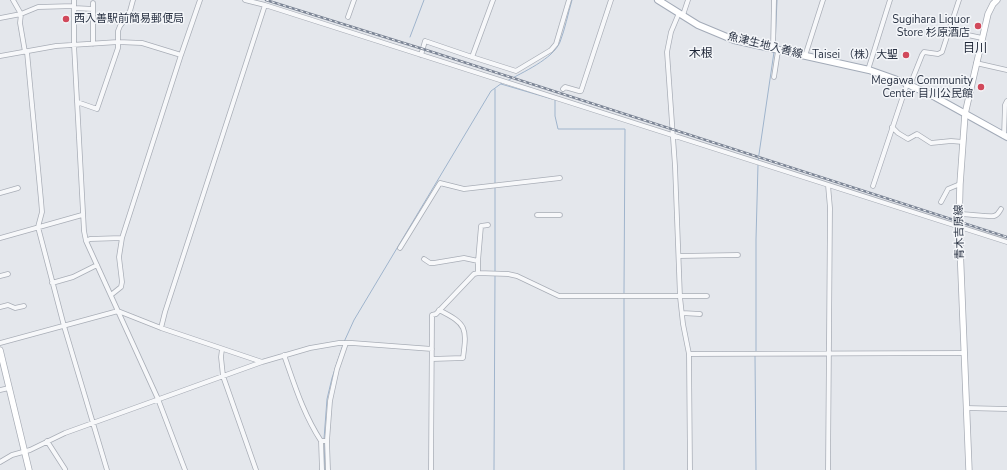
<!DOCTYPE html>
<html>
<head>
<meta charset="utf-8">
<style>
  body { margin:0 }
  canvas { display:block; background:#e4e7ec }
</style>
</head>
<body>
<canvas width="1007" height="470"></canvas>
<script>
const ctx = document.querySelector('canvas').getContext('2d');
ctx.lineJoin = 'round';
function strokePath(path, color, width, dash) { ctx.strokeStyle = color; ctx.lineWidth = width; ctx.lineCap = dash ? 'butt' : 'round'; ctx.setLineDash(dash || []); ctx.stroke(path); }
function drawText(font, color, halo, rows, align = 'center') {
  ctx.font = font + ' "Nunito Sans","Noto Sans JP",sans-serif'; ctx.lineWidth = 3; ctx.setLineDash([]); ctx.textBaseline = 'middle'; ctx.strokeStyle = halo; ctx.fillStyle = color; for (const [text, x, y, turn = 0] of rows) {
    ctx.save(); ctx.translate(x, y); ctx.rotate((+turn || 0) * Math.PI / 180); ctx.textAlign = isNaN(turn) ? turn : align; if (halo) ctx.strokeText(text, 0, 0); ctx.fillText(text, 0, 0); ctx.restore();
  }
}
strokePath(new Path2D(`
  M410 37 424 0
  M775 47 777 0
  M507 81C523 72 553 59 560 42 565 29 568 14 572 0
  M501 84 552 99
  M555 100V116L558 129H625L624 293
  M758 161 774 52
  M495 183V89
  M495 271V187
  M344 342 354 320 491 91 502 83
  M756 351V239L758 165
  M755 355 756 470
  M324 439 327 399 332 378 343 345
  M324 443 325 470
  M494 470 495 275
  M624 470V297`), '#9fb4cc', 1);
const street = new Path2D(`
  M13 0 21 14 20 23 25 52
  M74 0V45L84 231 86 241 158 399 185 470
  M245 0 265 5 1007 242
  M493 0 472 57 516 71 551 50 556 44 569 0
  M93 3V44
  M74 8 93 9
  M679 13 671 32 667 52 675 166 680 297 683 324 689 354 690 470
  M683 15 688 0
  M348 17 354 0
  M0 18 21 14 38 7 74 6
  M949 31 982 38
  M773 49 774 0
  M27 52 41 200 42 212 38 227 64 326 107 470
  M421 55 425 41 472 57
  M0 56 56 46 118 42 142 43 181 55 200 0
  M805 56 823 0
  M976 63 1007 70
  M868 70 890 0
  M774 77 778 51
  M910 85 922 55 924 52 938 54 942 52 959 0
  M563 89 565 87 579 91H581L611 0
  M77 102 97 109 118 48V31L120 26 126 18 130 11 133 0
  M892 127 898 133 908 139 917 134 931 143 951 141 963 142
  M1004 136 1005 105 1007 101
  M873 186 907 84
  M0 193 18 188
  M941 202 948 189 960 184
  M959 214C966 214 990 217 994 216 998 215 999 212 1001 209
  M537 215H560
  M0 238 82 215
  M86 241 90 239 122 238 181 55
  M400 248 440 183 464 189 560 178
  M679 256 738 255
  M424 259 430 263H434L464 258 478 261V273
  M478 261 481 226 488 225
  M0 276 8 274
  M52 283 73 277 97 265
  M111 295 121 287 122 282 119 257 122 238
  M0 307 8 305 15 308 24 306
  M682 313 700 314
  M161 328 165 312 265 5
  M0 343 118 311 161 328 262 362
  M222 349 221 357 223 376 256 470
  M689 354 964 353
  M284 355C295 386 303 413 321 441
  M432 359 463 358C467 328 467 324 439 310
  M0 390 9 388
  M966 408 1007 409
  M47 441 65 469
  M327 441 330 401 337 369 346 343
  M0 462 12 455 30 450 65 433 262 362 310 348 339 343H352L432 349
  M322 470 321 441H327L328 470
  M431 470 432 315 436 314 474 274 478 273 508 274 517 276 559 296H707
  M828 470 830 208 828 185`);
const secondary = new Path2D(`
  M0 350 29 470
  M969 470 959 222 960 184 965 114 988 14 993 4 997 0`);
const primary = new Path2D(`
  M658 0 698 25 734 40 869 70 903 82 935 97 1007 137`);
strokePath(street, '#a9aeb7', 5.5);
strokePath(secondary, '#a9aeb7', 7);
strokePath(primary, '#a3abb8', 8);
strokePath(street, '#f7f8fa', 4);
strokePath(secondary, '#fff', 5.5);
strokePath(primary, '#fff', 6);
const rail = new Path2D(`
  M266 0 423 49 1007 237`);
strokePath(rail, '#7d8696', 2.5);
strokePath(rail, '#f4f6f9', 1, [3]);
for (const [x, y, r, color] of [
  [66,19,4,"#d1495b"],
  [978,26,4,"#d1495b"],
  [906,55,4,"#d1495b"],
  [981,87,4,"#d1495b"]
]) { const dot = new Path2D(); dot.arc(x, y, r, 0, 2 * Math.PI); ctx.fillStyle = color; ctx.fill(dot); strokePath(dot, '#f4f6f9', 1.5); }
drawText('11px', '#2b3445', '#f4f6f9', [
  ["西入善駅前簡易郵便局",74,19,"left"],
  ["Sugihara Liquor",970,20],
  ["Store 杉原酒店",970,33],
  ["Taisei （株）大聖",898,55],
  ["Megawa Community",973,81],
  ["Center 目川公民館",973,94]
], 'right');
drawText('11px', '#2b3445', '#f4f6f9', [
  ["魚津生地入善線",765,46,14],
  ["青木吉原線",960,232,-91]
]);
drawText('12px', '#1d2536', '#f4f6f9', [
  ["目川",975,49],
  ["木根",701,54]
]);
</script>
</body>
</html>
